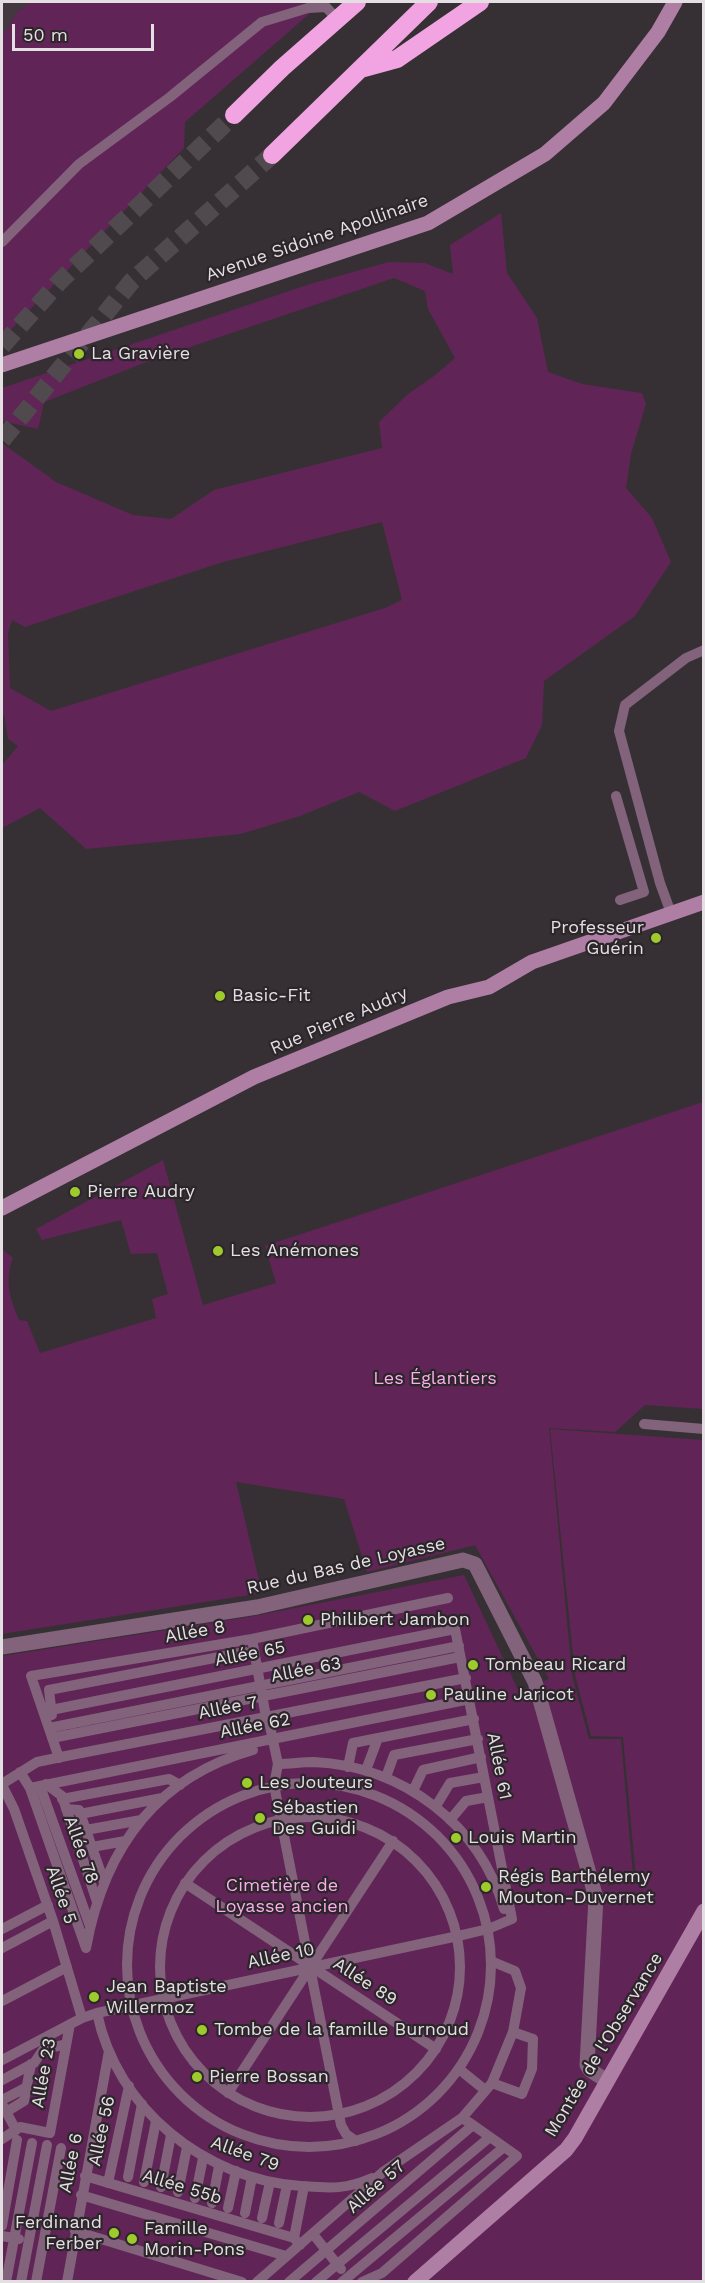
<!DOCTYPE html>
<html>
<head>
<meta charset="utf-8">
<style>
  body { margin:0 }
  #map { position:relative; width:705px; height:2283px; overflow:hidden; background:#363035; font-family:"Work Sans",sans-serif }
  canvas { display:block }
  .frame { position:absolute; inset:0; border:3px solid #e3dfe2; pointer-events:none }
  .scale { position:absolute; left:12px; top:24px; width:142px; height:27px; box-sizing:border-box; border:3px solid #e3dfe2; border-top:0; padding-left:8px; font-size:18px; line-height:21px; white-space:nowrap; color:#e3dfe2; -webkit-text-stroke:4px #2c262b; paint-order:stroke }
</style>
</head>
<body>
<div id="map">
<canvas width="705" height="2283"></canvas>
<div class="frame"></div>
<div class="scale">50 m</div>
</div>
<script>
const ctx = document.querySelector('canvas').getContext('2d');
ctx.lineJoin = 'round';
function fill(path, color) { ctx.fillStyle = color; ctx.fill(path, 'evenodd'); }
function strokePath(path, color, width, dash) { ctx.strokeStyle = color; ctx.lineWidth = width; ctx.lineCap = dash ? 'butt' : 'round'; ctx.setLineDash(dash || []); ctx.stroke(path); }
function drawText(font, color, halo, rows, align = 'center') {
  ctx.font = font + ' "Work Sans",sans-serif'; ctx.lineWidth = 4.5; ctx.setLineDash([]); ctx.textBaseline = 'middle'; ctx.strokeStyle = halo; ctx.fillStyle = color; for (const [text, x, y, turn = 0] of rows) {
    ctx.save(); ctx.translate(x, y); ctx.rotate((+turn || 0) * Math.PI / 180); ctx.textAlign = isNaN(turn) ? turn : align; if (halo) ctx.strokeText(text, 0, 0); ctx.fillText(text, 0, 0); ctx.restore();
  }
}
fill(new Path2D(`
  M2 2H31L17 12 2 37Z`), '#433740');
fill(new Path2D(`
  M31 2H323L185 122 184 148 2 339V37L17 12Z
  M501 213 507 273 537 318 548 372 582 384 642 393 646 404 631 454 626 488 652 518 671 562 635 616 544 681 542 725 526 758 395 811 359 792 300 816 241 834 86 849 40 808 2 828V765L18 746 8 739 4 715H2V443L56 482 133 515 171 519 214 490 382 448 379 422 408 394 434 376 455 358 428 309 425 291 394 278 149 361 44 402 38 429 2 421V388L310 284 389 262 425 263 453 274 450 245ZM382 522 402 600 385 608 51 711 10 688 8 633 12 620 25 627 223 562Z
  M703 1102V1409L645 1405 615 1432 549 1428 572 1675 589 1739H621L633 1875 608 1883V1886L636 1878 623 1737 591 1736 575 1675 550 1429 703 1440V2281H2V1656L254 1616 464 1575 519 1692 549 1679 475 1545 367 1572 344 1499 236 1482 262 1593 2 1634V1249L13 1258C4 1281 10 1298 19 1320L27 1321 40 1353 156 1318 152 1299 168 1294 157 1253 131 1254 121 1220 42 1240 36 1229 163 1160 203 1305 276 1283 265 1246Z`), '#602556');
strokePath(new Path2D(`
  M2 346 59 282 234 115
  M2 440 132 281 272 155`), '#504a4f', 18, [18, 9]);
strokePath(new Path2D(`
  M2 242 79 164 170 97 262 22 308 8 326 7 337 19
  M616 796 644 892 620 900
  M671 913 660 883 619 731 625 705 686 658 704 650
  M644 1424 704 1429
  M252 1639 266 1717
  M52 1715 49 1690 245 1652
  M268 1717 278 1764 274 1785 341 2125 346 2134 356 2141
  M49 1728 459 1646
  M52 1738 460 1657
  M59 1758 31 1676 252 1639 448 1598
  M278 1764C290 1764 302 1762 314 1762 402 1766 480 1824 504 1909
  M348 1767 353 1743 474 1719
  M366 1770 378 1738
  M20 1772 30 1788 470 1699
  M386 1777 394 1755 478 1739
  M127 1965a182 182 0 1 1 364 0a182 182 0 1 1-364 0Z
  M2 1784 37 1762 66 1756 466 1678
  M46 1784 62 1796 97 1902
  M2 1785 14 1809 53 1921 82 2018
  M40 1786 90 1926
  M30 1788 86 1948
  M413 1791 423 1770 481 1757
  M62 1799 169 1779 180 1785
  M436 1806 450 1783 484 1777
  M66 1809 79 1810 104 1882
  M80 1814 162 1798
  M160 1967a150 150 0 1 1 300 0a150 150 0 1 1-300 0Z
  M450 1820 466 1801 488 1797
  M86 1830 141 1820
  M92 1847 125 1841
  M185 1883 436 2049
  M2 1929 48 1905
  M2 1948 53 1921
  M86 1948C104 1850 154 1778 253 1750
  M2 2001 67 1967
  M97 2013C117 2109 204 2179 301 2186 329 2188 345 2190 372 2178
  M2 2060 82 2018 97 2013 458 1936 488 1929 512 1919 455 1629 51 1710
  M459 2069 485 2090
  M2 2080 34 2063 43 2050 66 2044
  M492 2083 522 2094 532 2069 533 2039 513 2032
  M228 2093 393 1841
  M2 2100 27 2087
  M2 2104 16 2130
  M6 2112 24 2101 31 2064
  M2 2139 20 2127 50 2133 70 2024
  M85 2176 294 2238 300 2245
  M128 2177 142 2104
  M144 2182 156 2121
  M108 2183 129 2086
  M161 2187 171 2135
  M178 2192 187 2147
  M81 2195 286 2256
  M195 2198 203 2158
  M212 2203 219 2166
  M228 2208 236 2171
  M245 2213 252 2177
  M262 2218 270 2182
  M279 2223 287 2185
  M2 2226 17 2140
  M75 2231 242 2282
  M313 2234 341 2269
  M2 2236 19 2239
  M294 2238 304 2186
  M6 2282 32 2143
  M21 2282 47 2145
  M36 2282 61 2148
  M67 2282 109 2051
  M257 2282 383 2172 462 2118 492 2083 513 2032 521 1988 515 1971 491 1961
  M289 2282 473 2125 462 2118
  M316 2282 490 2137
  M342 2282 504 2147
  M362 2282 382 2273 517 2156 473 2125`), '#82637b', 10);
strokePath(new Path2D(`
  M2 1647 257 1607 463 1560 475 1564 535 1682 596 1898 587 2065 590 2070 607 2081`), '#82637b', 15);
strokePath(new Path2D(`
  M2 365 428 223 545 154 604 103 658 32 675 2
  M2 1208 254 1077 448 997 489 987 532 962 704 902
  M415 2282 566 2150 575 2138 704 1911`), '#af7ea4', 15);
strokePath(new Path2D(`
  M364 68 397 59 480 2
  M234 115 282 68 357 2
  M272 155 429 2`), '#f1a4e1', 18);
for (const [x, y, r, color] of [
  [79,354,6,"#9fca2d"],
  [656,938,6,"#9fca2d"],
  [220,996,6,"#9fca2d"],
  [75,1192,6,"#9fca2d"],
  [218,1251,6,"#9fca2d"],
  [308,1620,6,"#9fca2d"],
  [473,1665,6,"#9fca2d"],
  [431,1695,6,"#9fca2d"],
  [247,1783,6,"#9fca2d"],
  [260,1818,6,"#9fca2d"],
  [456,1838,6,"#9fca2d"],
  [486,1887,6,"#9fca2d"],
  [94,1997,6,"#9fca2d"],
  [202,2030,6,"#9fca2d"],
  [197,2077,6,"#9fca2d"],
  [114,2233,6,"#9fca2d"],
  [132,2239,6,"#9fca2d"]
]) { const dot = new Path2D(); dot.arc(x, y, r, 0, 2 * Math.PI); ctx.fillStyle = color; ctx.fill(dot); strokePath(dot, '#2c262b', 2); }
drawText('18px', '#e3dfe2', '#2c262b', [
  ["Avenue Sidoine Apollinaire",317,238,-19],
  ["Rue Pierre Audry",339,1021,-23],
  ["Rue du Bas de Loyasse",346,1566,-13],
  ["Allée 8",195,1632,-10],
  ["Allée 65",250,1654,-11],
  ["Allée 63",306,1670,-11],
  ["Allée 7",228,1708,-11],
  ["Allée 62",255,1726,-11],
  ["Allée 61",499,1766,79],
  ["Allée 78",81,1850,70],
  ["Allée 5",61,1895,71],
  ["Allée 10",281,1956,-12],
  ["Allée 89",365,1982,33],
  ["Montée de l'Observance",604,2045,-59],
  ["Allée 23",44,2073,-80],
  ["Allée 56",102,2131,-78],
  ["Allée 79",245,2154,20],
  ["Allée 6",71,2163,-79],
  ["Allée 55b",182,2187,17],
  ["Allée 57",376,2187,-41]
]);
drawText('18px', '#e3dfe2', '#2c262b', [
  ["La Gravière",91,354],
  ["Professeur",644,928,"right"],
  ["Guérin",644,949,"right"],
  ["Basic-Fit",232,996],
  ["Pierre Audry",87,1192],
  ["Les Anémones",230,1251],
  ["Philibert Jambon",320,1620],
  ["Tombeau Ricard",485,1665],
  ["Pauline Jaricot",443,1695],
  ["Les Jouteurs",259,1783],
  ["Sébastien",272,1808],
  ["Des Guidi",272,1829],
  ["Louis Martin",468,1838],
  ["Régis Barthélemy",498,1877],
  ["Mouton-Duvernet",498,1898],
  ["Jean Baptiste",106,1987],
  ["Willermoz",106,2008],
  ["Tombe de la famille Burnoud",214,2030],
  ["Pierre Bossan",209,2077],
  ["Ferdinand",102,2223,"right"],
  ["Ferber",102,2244,"right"],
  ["Famille",144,2229],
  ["Morin-Pons",144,2250]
], 'left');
drawText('18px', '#fbadeb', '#2c262b', [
  ["Les Églantiers",435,1379],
  ["Cimetière de",282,1886],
  ["Loyasse ancien",282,1907]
]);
</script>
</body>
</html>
